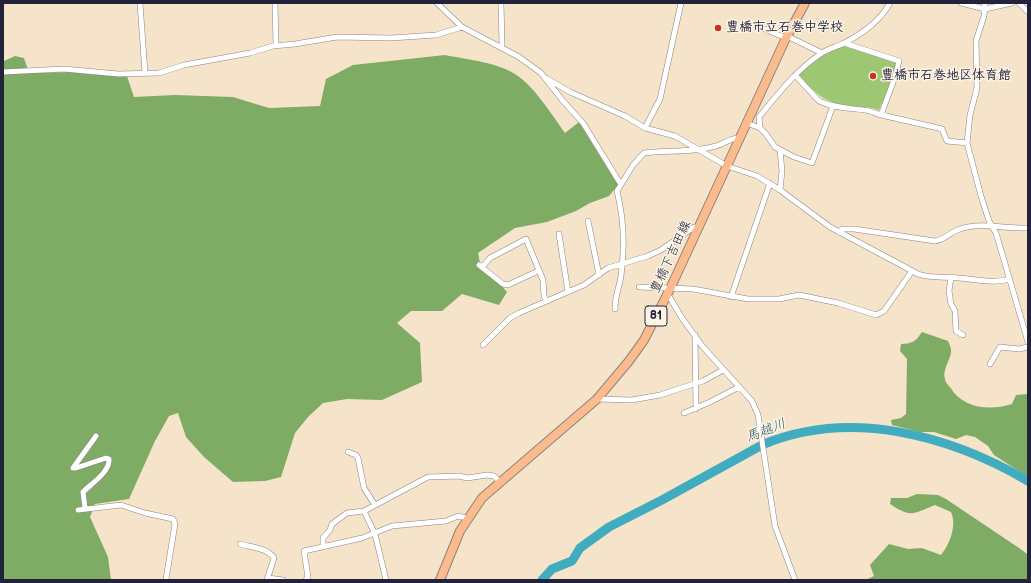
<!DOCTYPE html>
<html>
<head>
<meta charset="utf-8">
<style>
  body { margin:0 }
  #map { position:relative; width:1031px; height:583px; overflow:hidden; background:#f5e4c9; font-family:"Balsamiq Sans",sans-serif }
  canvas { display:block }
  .frame { position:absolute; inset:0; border:4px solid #22223b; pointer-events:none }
</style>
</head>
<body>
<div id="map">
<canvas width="1031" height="583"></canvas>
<div class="frame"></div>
</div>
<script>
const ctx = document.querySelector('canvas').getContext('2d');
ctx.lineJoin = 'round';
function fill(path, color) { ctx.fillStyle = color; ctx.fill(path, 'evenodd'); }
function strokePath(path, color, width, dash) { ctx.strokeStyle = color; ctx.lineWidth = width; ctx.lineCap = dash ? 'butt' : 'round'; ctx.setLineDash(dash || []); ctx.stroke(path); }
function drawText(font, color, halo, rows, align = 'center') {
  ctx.font = font + ' "Balsamiq Sans","Klee One",sans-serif'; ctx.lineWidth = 3; ctx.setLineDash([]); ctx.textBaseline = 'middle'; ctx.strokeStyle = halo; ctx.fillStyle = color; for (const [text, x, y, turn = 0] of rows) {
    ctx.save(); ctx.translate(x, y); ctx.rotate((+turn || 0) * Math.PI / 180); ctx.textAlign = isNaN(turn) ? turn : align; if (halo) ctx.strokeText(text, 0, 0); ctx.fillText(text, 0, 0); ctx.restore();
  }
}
fill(new Path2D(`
  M843 45 897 62 893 77 879 110C867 106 861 107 849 106 825 104 813 91 798 74L824 53Z`), '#9ec773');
fill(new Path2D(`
  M445 55C469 60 498 62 518 76 535 88 553 116 565 133L579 122 618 185 609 196 590 203 576 211 547 222 515 228 478 253 481 268 493 276 507 292 499 305 462 294 442 311H411L397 323 420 343 422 382 382 400 347 399 323 403 308 417 295 433 281 477 265 481 233 482 204 457 186 437 178 413 169 416 155 441 129 499 95 504 90 517 108 557 111 580H3L4 61 15 56 24 58 29 73 74 72 127 76 134 97 175 95 233 97 269 108 320 106 326 79 353 65Z
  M922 332 948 341C949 344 952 349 951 352 950 361 942 370 945 379 945 382 948 385 950 387 963 409 990 411 1012 404L1016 395 1028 394V477L994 455 988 446 975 437 966 435 956 439 934 432H920L892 425 891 420 901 418 906 414 907 359 900 351 901 344C912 344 916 341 922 332Z
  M917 494 938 495 946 499 1022 550 1028 555V580H865L874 576 870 565 889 544 908 549 922 548 941 555C950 544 957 525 951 512L935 505C913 514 911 518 890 504L891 498H907Z`), '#7eac65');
strokePath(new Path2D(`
  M542 580 552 569 572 561 580 548 609 527 662 500 762 445C850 408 949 435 1028 481`), '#41acc0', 9);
const street = new Path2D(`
  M140 3 145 73
  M275 3 276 45
  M437 3 462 27 519 57 541 73 563 101 583 123 620 183
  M961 3 985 9 1012 3
  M985 3 984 16 976 41 977 88 970 115 967 143 981 196 989 221 996 233 1028 342
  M1019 3 1028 12
  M760 27 786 38
  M787 36 822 53
  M844 43 899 61 895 77 881 115
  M500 47 502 45 501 3
  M3 72 64 69 118 74 159 73 184 65 250 53 273 46 295 44 337 37 391 38 436 35 462 27
  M795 75 819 101C834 108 849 108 864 110 870 110 876 114 882 115 902 120 922 124 942 129L947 141 967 143
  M546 78 570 92 625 116 645 128 675 136 727 166 757 176 780 190 830 227 918 274C932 279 945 276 959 278 975 279 994 284 1010 279
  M747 123 760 128 766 134 775 147 794 157 812 163 833 106
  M645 128 660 99 681 3
  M760 128 759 117C778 94 797 69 822 53 829 48 837 47 844 43 862 34 880 21 890 3
  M780 150 782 171 780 190
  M588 221 599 275
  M839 232 842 229H854L935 241C945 240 950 232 960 229 981 222 1006 229 1028 228
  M559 234 568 292
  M479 265 503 284 508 285 538 271
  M482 267 490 258 526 239 543 280 544 296 546 301
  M951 277 949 291 951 304 955 311 956 331 963 335
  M639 287 693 289 748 299H779L799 295 838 303 876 315 884 311 912 271
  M667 293 682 318 703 347 752 401 758 415 775 526 795 580
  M731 297 770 183
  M615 309C615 293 619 290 621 276 625 247 624 219 617 191L633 165 644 153C668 150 692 153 716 146 724 144 731 137 740 138
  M695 335 696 409
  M483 345 510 318 519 313 584 285 608 268 648 256 661 250 694 227 698 228
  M990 364 1000 347 1019 349 1028 347
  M597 399 632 400 660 395 703 381 723 370
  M684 413 710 402 739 387
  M348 452 356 455 358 458 364 488 375 505
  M85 508 83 492C92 483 110 472 109 459L106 458 76 468H73L96 436
  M78 510 121 505 145 513 173 519 175 524 166 579
  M364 511 375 534 386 580
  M240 544C250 547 268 548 274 558L267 580
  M323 547V538L330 530 332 524 347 513 364 511 428 477 459 476 467 478 487 475 494 476 499 481
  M268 578 283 580
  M306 580 308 577 304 551 362 538 392 526 446 521 458 516 467 518`);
const primary = new Path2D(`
  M440 580 460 531 482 498 597 399 629 361 644 340 670 289 786 38 805 3`);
strokePath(street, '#8c8382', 6);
strokePath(primary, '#8c8382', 10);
strokePath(street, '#fff', 5);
strokePath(primary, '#fbbb8c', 8);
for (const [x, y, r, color] of [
  [718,28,4,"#c8321e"],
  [873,76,4,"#c8321e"]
]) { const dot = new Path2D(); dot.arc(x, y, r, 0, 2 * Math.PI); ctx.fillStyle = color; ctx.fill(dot); strokePath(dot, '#fcf5e5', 1.5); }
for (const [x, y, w] of [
  [656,316,22]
]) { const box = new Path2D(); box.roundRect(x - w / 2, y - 10, w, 20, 3); ctx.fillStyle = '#fcf5e5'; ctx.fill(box); strokePath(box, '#22223b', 1); }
drawText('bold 12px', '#22223b', null, [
  ["81",656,316]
]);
drawText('bold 13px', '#22223b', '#fcf5e5', [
  ["豊橋市立石巻中学校",726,28],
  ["豊橋市石巻地区体育館",881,76]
], 'left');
drawText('13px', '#22223b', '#fcf5e5', [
  ["豊橋下吉田線",671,257,-65]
]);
drawText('italic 14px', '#2e5970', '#fcf5e5', [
  ["馬越川",766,431,-21]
]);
</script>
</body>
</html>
